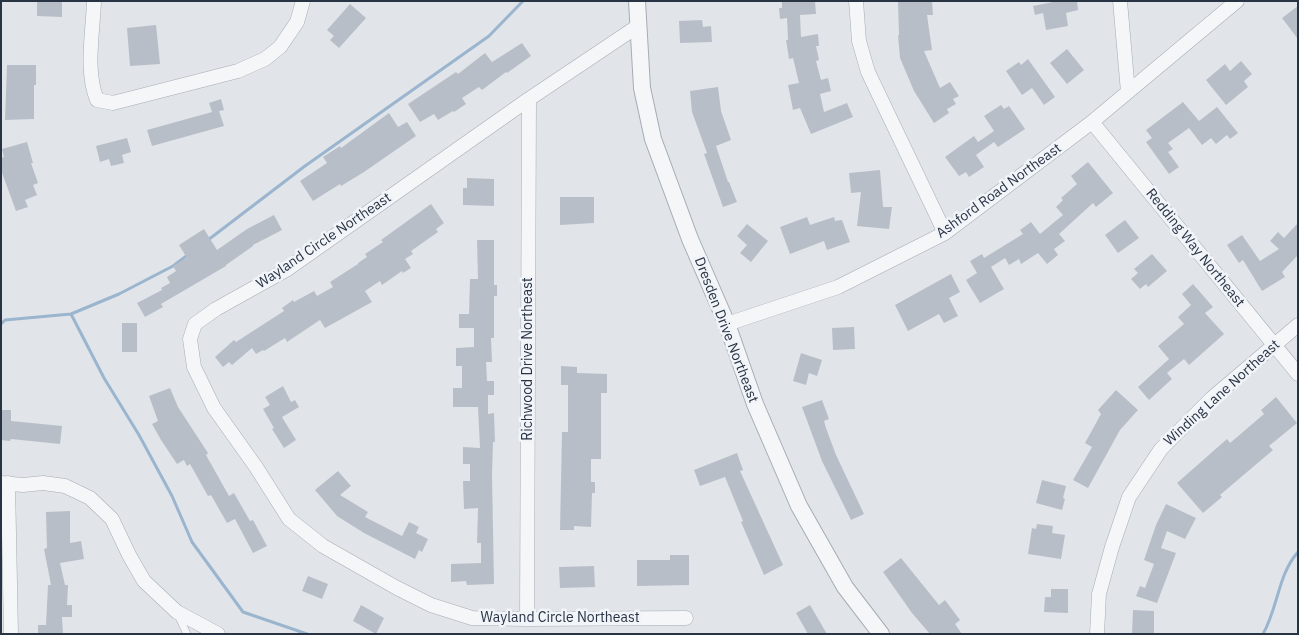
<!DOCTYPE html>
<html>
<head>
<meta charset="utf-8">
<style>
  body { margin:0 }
  #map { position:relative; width:1299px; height:635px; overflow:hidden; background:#e1e5ea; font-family:"IBM Plex Sans",sans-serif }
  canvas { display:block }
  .frame { position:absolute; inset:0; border:2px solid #283343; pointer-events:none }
</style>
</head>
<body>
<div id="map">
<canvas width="1299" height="635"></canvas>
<div class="frame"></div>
</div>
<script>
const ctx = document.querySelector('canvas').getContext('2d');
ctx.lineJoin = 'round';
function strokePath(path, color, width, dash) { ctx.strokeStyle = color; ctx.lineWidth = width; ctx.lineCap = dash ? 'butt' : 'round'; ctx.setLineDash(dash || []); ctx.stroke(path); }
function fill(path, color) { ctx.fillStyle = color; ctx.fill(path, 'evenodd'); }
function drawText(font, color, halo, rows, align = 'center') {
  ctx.font = font + ' "IBM Plex Sans",sans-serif'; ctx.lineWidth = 5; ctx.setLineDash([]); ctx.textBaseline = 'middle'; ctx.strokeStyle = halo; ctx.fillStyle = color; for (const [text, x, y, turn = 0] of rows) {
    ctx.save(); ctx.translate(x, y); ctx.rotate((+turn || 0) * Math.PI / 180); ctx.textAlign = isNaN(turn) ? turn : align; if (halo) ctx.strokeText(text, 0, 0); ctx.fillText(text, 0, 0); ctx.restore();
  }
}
strokePath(new Path2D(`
  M208 240 305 166 489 36 523 1
  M71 314 104 378 139 435 172 496 192 542 243 612 307 634
  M1 324 5 320 71 314 119 294 173 266 189 254
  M1263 634C1278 608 1278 574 1298 552`), '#9ab5cd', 3);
fill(new Path2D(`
  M37 1H62V17L37 16Z
  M782 1H815L816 14 800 15 801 37 818 34 819 46H816L819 60 816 61 821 80 828 78 831 91 820 94 824 112 847 103 853 117 811 134 800 108 793 110 788 85 799 83 793 58 789 59 786 40H788L787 18 780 19 779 8H782Z
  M898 1H932L933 15H927L932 50 924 51 940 88 950 82 959 96 953 99 956 104 947 109 949 113 934 123 914 91 900 58 898 35H899Z
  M1058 1H1077L1078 10 1066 13 1068 26 1046 30 1043 13 1035 15 1033 6Z
  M350 4 366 18 339 48 330 40 334 36 327 30Z
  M1298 6V39L1282 18Z
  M702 20 703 27 711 26 712 42 680 43 679 21Z
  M156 25 160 64 130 66 127 28Z
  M522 43 531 56 507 73 506 72 482 90 479 87 462 98 466 104 454 112 453 111 438 120 434 114 420 122 408 104 456 72 458 74 485 53 492 62Z
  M1067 49 1084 70 1067 84 1050 63Z
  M1028 59 1055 97 1044 105 1032 88 1022 95 1006 71 1019 62 1021 65Z
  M1241 61 1252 74 1244 81 1248 87 1226 105 1206 80 1225 64 1230 71Z
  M7 65H36V85H34V119L5 120Z
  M718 87 721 111 731 140 716 146 728 182H729L737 202 723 207 704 154 707 153 692 112 690 91Z
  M221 99 224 110 219 111 224 126 152 146 147 130 212 112 209 103Z
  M1183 102 1199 121 1217 107 1238 133 1230 139 1227 135 1216 144 1211 138 1202 145 1189 128 1168 143 1173 149 1168 152 1179 167 1169 174 1146 142 1152 138 1146 130Z
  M1001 105 1004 109 1009 106 1025 129 998 147 994 142 976 155 984 167 969 177 966 172 959 176 945 157 974 136 978 142 994 131 984 116Z
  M389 113 398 127 407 122 416 136 364 172 341 186 340 184 313 201 300 181 327 163 323 157 340 146 341 148Z
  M127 138 131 152 122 155 124 163 111 166 109 159 100 162 96 146Z
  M27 142 33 163H31L38 183 33 185 37 195 25 200 28 207 16 211 1 170V158L4 157 2 149Z
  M1088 162 1113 193 1096 207 1093 203 1059 234 1065 241 1054 249 1058 255 1047 264 1038 253 1021 264 1019 259 1009 265 1005 258 991 267 1004 289 980 303 966 280 977 273 970 261 982 254 984 258 1023 234 1020 230 1031 222 1040 234 1063 215 1056 207 1063 200 1061 198 1077 184 1071 176Z
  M880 170 883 207H892L889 229 857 226 861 192 851 193 849 173Z
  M467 178 494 179V206L463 205V188H467Z
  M560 197H594V223L560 225Z
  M431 204 444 223 436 229 438 232 411 251 413 254 405 259 411 268 403 273 402 271 382 285 380 281 365 291 372 302 325 328 320 320 287 342 285 338 264 351 263 350 256 354 252 348 232 365 229 362 223 367 215 357 234 340 236 342 284 311 282 308 293 300 294 302 314 291 317 296 333 287 330 282 358 264V263L367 257 365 254 383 242 381 240Z
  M274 215 282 230 253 245V246L226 265V266L161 304 163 307 145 317 137 303 162 290 161 288 170 283 167 277 176 271 173 266 187 258 179 245 204 229 217 250 247 229Z
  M807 217 810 225 834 217 835 221 842 220 850 242 827 250 824 241 790 254 780 227Z
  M1125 220 1139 238 1118 253 1105 235Z
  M1298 223V255L1282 272 1285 277 1262 291 1243 260 1239 263 1227 245 1242 235 1260 261 1279 249 1270 241 1278 232 1284 238Z
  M747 224 768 241 751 262 740 253 747 245 737 236Z
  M477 240H494V285H497V296H494V338H491L492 362H486L487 381H494V395H488V414L494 413 495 442H493L492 475 494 584 467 585 466 581 451 582V564L481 563V543H477L478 508 464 509 463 481H470V464H463V447L480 448 478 407H453V388H462V366H456V348L474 347V328H459V314H469L470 279H478Z
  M1152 254 1167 271 1148 287 1146 284 1140 289 1131 279 1138 273 1134 269Z
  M951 274 960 292 949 298 958 316 944 323 939 314 908 331 895 305Z
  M1193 284 1213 307 1205 313 1224 334 1189 365 1184 359 1167 373 1172 379 1149 400 1138 387 1169 359 1158 346 1184 324 1178 317 1191 305 1182 294Z
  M122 323H137V352H122Z
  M854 327 855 349 833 350 832 328Z
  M801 353 822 360 817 376 809 373 806 385 793 381Z
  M561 366 577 367V373L607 374V393H601V459H591V482H595V493H592L591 527 574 526V530H560L562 432H568V385H561Z
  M283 386 291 402 295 400 299 407 282 417 296 440 284 448 272 429 274 428 263 409 270 405 265 397Z
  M170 388 178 407 208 453 206 455 229 496 234 493 250 521 253 520 267 546 253 553 235 519 227 523 211 495 208 496 190 464 187 466 184 460 177 464 161 440 152 424 158 421 149 396Z
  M1116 390 1138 410 1120 430 1088 488 1073 480 1092 447 1085 443 1101 414 1098 410Z
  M1276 397 1297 423 1269 446 1273 450 1220 495 1222 497 1203 513 1177 483 1227 439 1230 443 1264 414 1261 410Z
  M822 400 829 419 824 421 826 428 836 455 864 514 851 520 822 461 802 407Z
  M1 410H11V421L62 426 60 444 11 439 10 441 1 440Z
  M737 453 743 470 740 471 783 565 764 575 741 522 743 521 725 477 700 486 694 470Z
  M338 471 351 486 340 495 368 512 365 517 402 536 409 522 419 527 416 533 428 539 422 552 419 550 415 559 364 533 337 516 315 490Z
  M1042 480 1066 486 1063 498 1065 499 1062 510 1036 503Z
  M1166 504 1196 518 1185 539 1167 531 1161 548 1176 553 1157 603 1136 596 1140 586 1145 588 1154 564 1144 560 1156 525Z
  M70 511V543L81 541 84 559 60 563 65 585H68L67 605H72V617H62L63 634H38V625H46L48 585H51L44 549 47 548 46 512Z
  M1037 524 1053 526 1052 533 1065 535 1061 559 1028 554 1032 528 1036 529Z
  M670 555H689V585L637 586V560H670Z
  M901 558 939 605 945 600 960 620 955 624 962 634H930L912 613 883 572Z
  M594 566 595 587 560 588 559 567Z
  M308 576 328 584 322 599 302 591Z
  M1051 589H1068V613L1044 612 1045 597H1051Z
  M361 605 384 618 376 634 353 621Z
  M810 605 827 634H808L796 613Z
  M1133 610 1154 611V634H1132Z`), '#b8bec8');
const service = new Path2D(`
  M178 615 187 634`);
const minor = new Path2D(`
  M94 1C93 33 85 70 97 100L113 103 238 71 265 59 280 47 297 22 303 1
  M856 1 859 41 868 72 945 233
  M1120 1 1128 92
  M638 26 529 99 286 270 216 309 195 324 190 339 194 367 214 408 256 467 289 519 323 546 397 588 431 605 472 618 527 619 686 618
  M1092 122 1298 374
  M727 324 838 287 945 233 1092 122 1237 1
  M1 483 23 485 43 483 65 486 90 498 112 519 129 555 144 581 177 612 218 634
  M8 483 11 634
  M527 619 529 99
  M1097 634 1099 594 1112 547 1129 497 1161 449 1212 398 1298 325`);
const tertiary = new Path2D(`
  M637 1 642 88 653 139 690 239 727 324 755 404 799 506 845 587 881 634`);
strokePath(service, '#a6acb5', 8);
strokePath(minor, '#a6acb5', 15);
strokePath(tertiary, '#a6acb5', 18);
strokePath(service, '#f4f6f8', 7);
strokePath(minor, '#f4f6f8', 14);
strokePath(tertiary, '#f4f6f8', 16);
drawText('14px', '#283343', '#f1f4f8', [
  ["Ashford Road Northeast",999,191,-36],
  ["Wayland Circle Northeast",324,241,-34],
  ["Redding Way Northeast",1195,248,51],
  ["Dresden Drive Northeast",726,330,69],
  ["Richwood Drive Northeast",528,359,-90],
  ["Winding Lane Northeast",1222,393,-42],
  ["Wayland Circle Northeast",560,618]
]);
</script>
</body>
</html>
